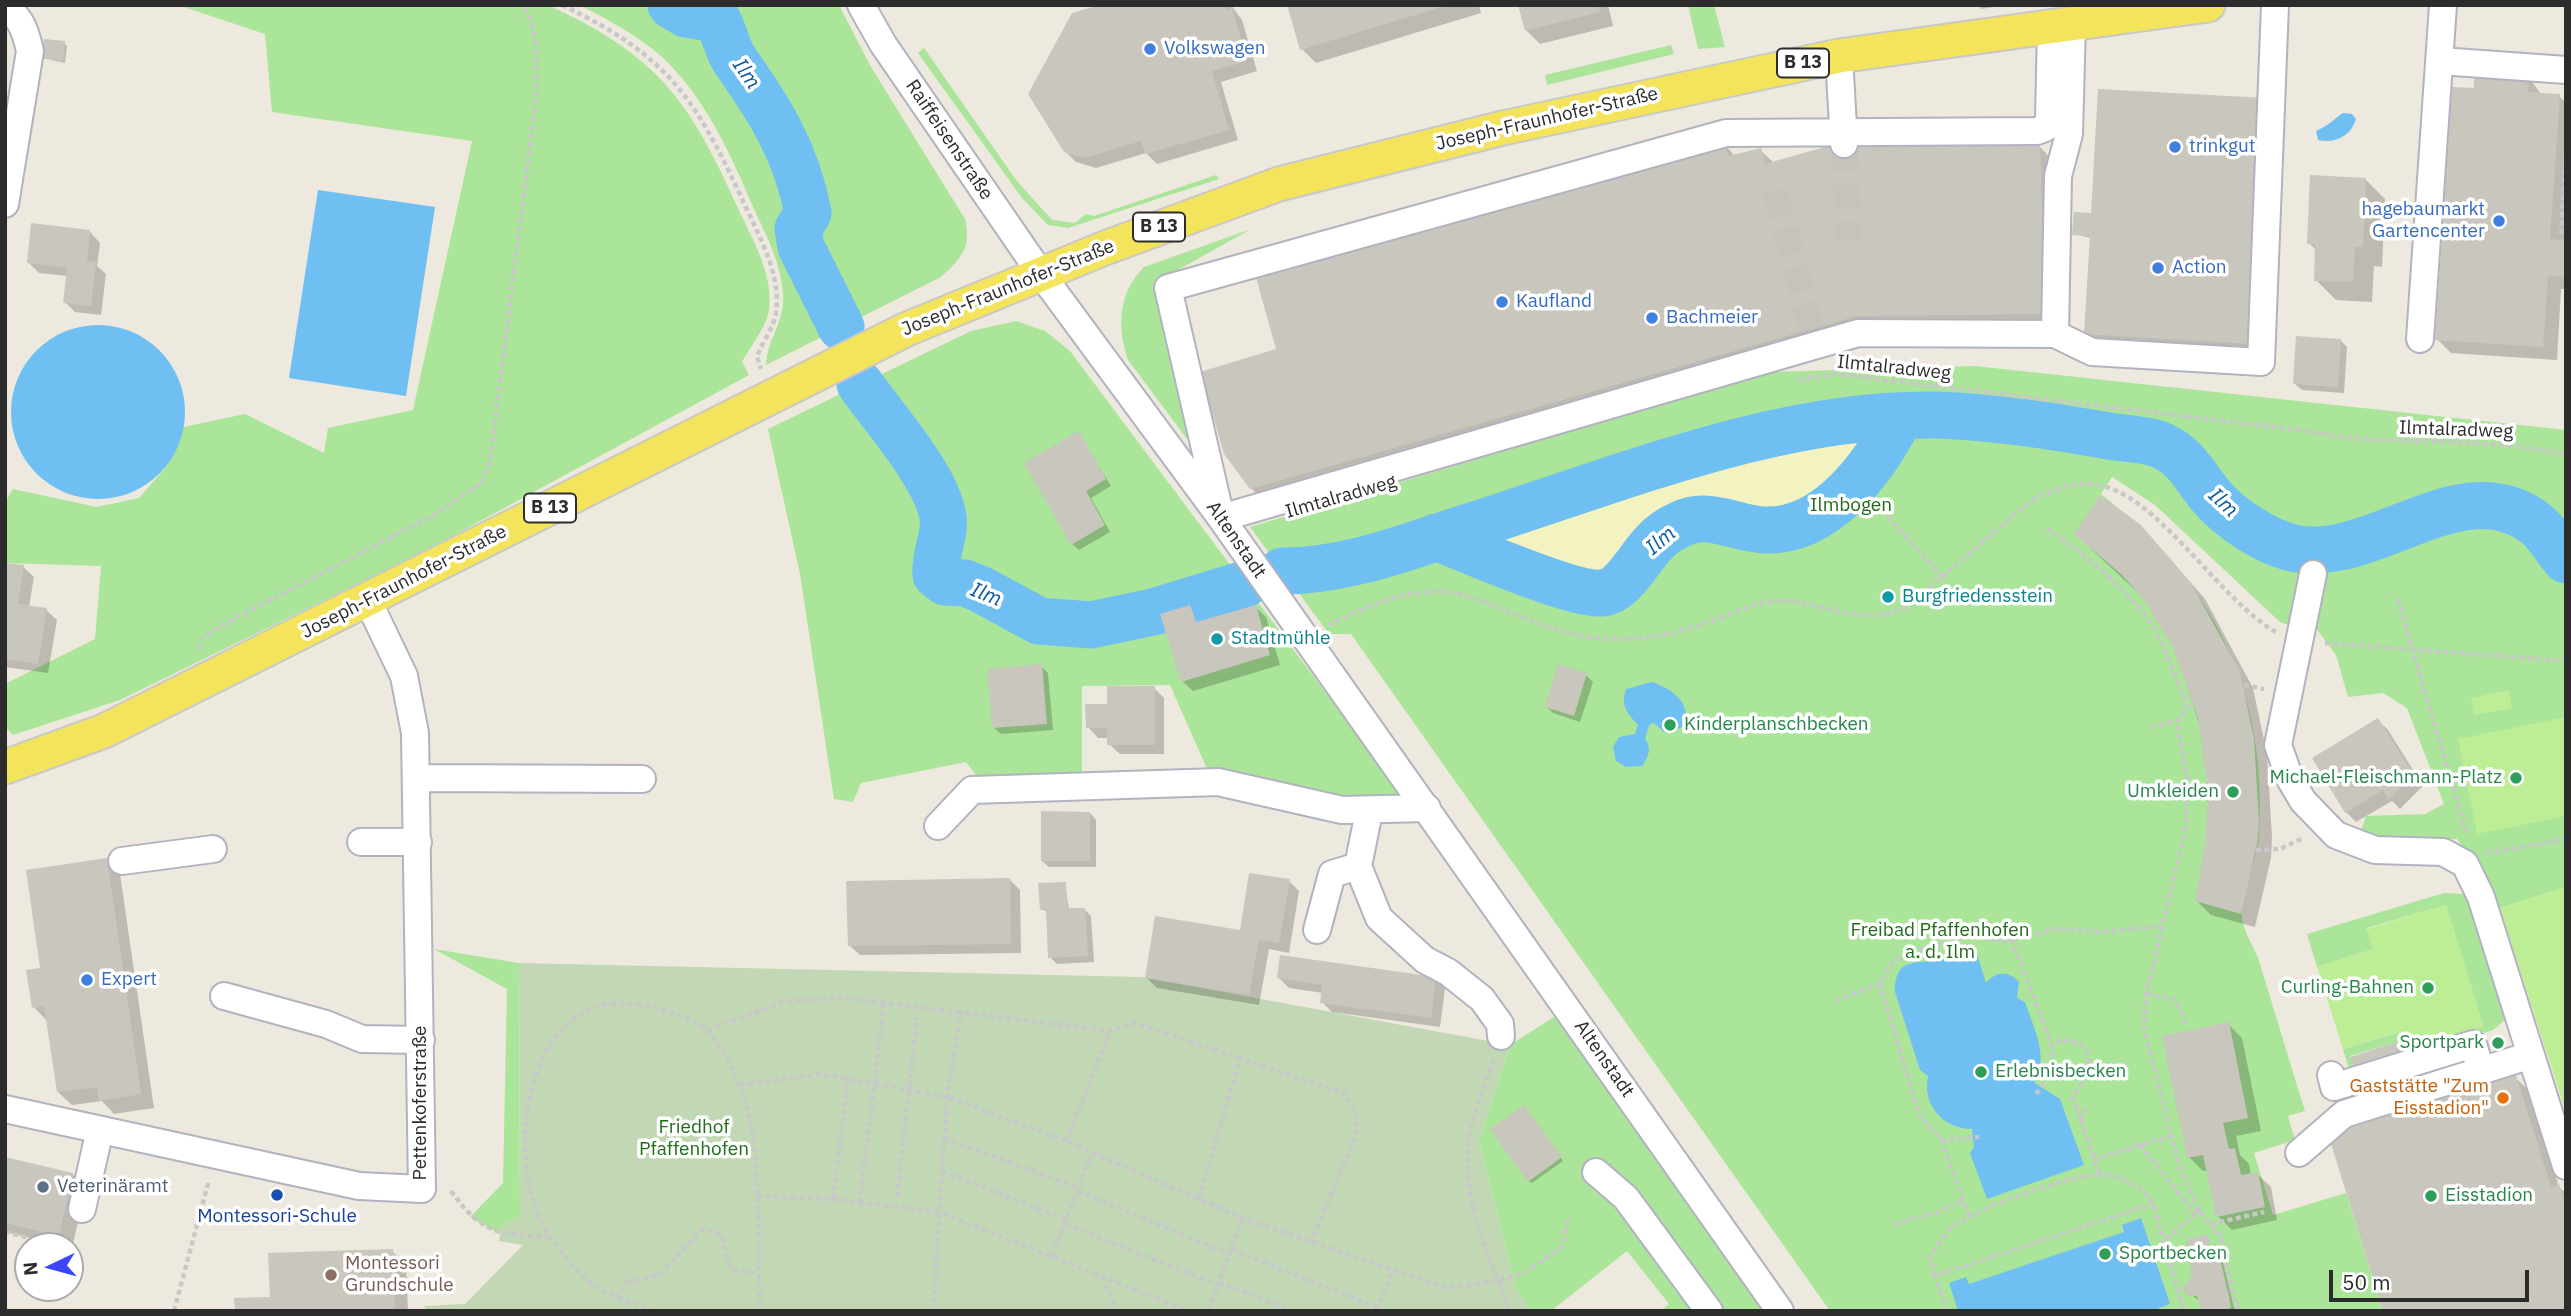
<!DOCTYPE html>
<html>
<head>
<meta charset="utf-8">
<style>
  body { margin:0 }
  #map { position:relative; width:2571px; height:1316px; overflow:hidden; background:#eee9de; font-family:"IBM Plex Sans",sans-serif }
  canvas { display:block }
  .frame { position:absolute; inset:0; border:7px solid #2c2c2c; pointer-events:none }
  .north { position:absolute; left:14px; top:1232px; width:70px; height:70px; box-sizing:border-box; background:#fff; border:2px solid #ababab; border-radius:50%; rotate:265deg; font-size:19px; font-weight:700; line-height:28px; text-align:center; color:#2c2c2c }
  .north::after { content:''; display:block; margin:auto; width:24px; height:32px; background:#3a47fe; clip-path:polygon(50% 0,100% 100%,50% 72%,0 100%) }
  .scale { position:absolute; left:2329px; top:1270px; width:200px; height:32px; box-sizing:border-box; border:4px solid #2c2c2c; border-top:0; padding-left:9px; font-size:21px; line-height:24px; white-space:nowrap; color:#2c2c2c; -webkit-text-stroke:5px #fff; paint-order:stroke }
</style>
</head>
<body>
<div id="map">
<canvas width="2571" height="1316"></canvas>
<div class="frame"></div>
<div class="north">N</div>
<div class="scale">50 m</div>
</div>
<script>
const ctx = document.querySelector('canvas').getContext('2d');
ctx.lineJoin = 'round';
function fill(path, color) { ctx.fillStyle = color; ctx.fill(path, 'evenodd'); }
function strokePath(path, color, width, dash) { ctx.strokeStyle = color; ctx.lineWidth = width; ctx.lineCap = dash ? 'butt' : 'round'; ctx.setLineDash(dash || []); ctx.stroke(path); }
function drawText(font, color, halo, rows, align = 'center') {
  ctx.font = font + ' "IBM Plex Sans",sans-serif'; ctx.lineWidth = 7; ctx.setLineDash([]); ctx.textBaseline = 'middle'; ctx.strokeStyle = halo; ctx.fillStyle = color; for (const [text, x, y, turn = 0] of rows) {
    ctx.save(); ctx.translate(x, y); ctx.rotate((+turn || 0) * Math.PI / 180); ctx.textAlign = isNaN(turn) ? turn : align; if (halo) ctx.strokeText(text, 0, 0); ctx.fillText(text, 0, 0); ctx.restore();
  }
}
fill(new Path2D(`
  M178 5H548C665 59 692 106 743 219 757 247 773 278 769 310 766 328 750 347 742 362L749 375 427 550 120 700 13 735 5 727V684L95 639 101 566 5 563V502L13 489 97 507 139 498 165 468 179 443 183 427 245 414 324 453 328 428 413 410 472 141 272 112 265 34Z
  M580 5H839L871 67 965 219C972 247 961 259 941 277L766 365C767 339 785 323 783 294 781 263 767 237 754 209 731 155 706 98 661 56 637 35 608 20 580 5Z
  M1688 5H1714L1725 47 1698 49Z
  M1671 45 1674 54 1547 85 1545 75Z
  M924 48 1016 180 1052 220 1075 223 1086 214 1094 216 1216 175 1219 179 1068 228 1048 225 1022 198 918 53Z
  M1251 229 1153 284 1199 455 1128 360C1117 327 1118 293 1144 267Z
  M1016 321 1045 331 1070 351 1406 800 1363 803 1208 771 1170 685 1082 686V776L976 775 966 762 861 783 853 802 834 799 800 574 768 429 971 331Z
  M1975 366 2566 430V887L2500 908 2487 876 2457 839H2389L2360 834 2366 816 2425 814 2444 804 2407 708 2383 693 2348 697 2336 655 2315 627 2291 626 2280 622 2155 505 2112 477 2101 494C2213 581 2268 691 2259 835 2257 860 2242 889 2242 913 2241 927 2253 945 2258 958 2274 1009 2289 1060 2305 1111L2288 1116 2295 1140 2254 1153 2273 1215 2346 1193 2383 1311H1830L1351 634H1329L1250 527 1770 372Z
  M2444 893 2466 894 2506 1019 2493 1030 2402 1059 2397 1042 2350 1056 2354 1068 2349 1069 2343 1049 2399 1032 2404 1049 2483 1026 2446 905 2367 928 2373 949 2317 967 2307 934Z
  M434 949 519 963 520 1216 501 1227 500 1234 470 1217 503 1183 507 989Z
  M1568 1008 1780 1311H1661L1669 1304 1627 1251 1551 1311H1532L1516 1290 1479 1141 1510 1045Z`), '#aae599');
fill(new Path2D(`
  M1863 441V453C1840 478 1793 521 1756 518 1727 516 1700 507 1671 518 1642 530 1624 574 1596 586L1477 538C1604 499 1730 453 1863 441Z`), '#f3f2c1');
fill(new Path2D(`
  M519 963 1142 977 1510 1045 1479 1141 1516 1290 1532 1311H426L424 1306 465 1304 523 1245 499 1241 501 1227 520 1216Z`), '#c2d8b5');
fill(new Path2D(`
  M2509 690 2512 708 2474 715 2471 698Z
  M2566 717V816L2477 834 2458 739Z
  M2566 887V1112L2500 908Z
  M2446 905 2483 1026 2404 1050 2398 1032 2343 1049 2317 967 2373 949 2367 929Z`), '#bded95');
fill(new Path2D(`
  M2343 113 2352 114 2356 119C2351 136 2335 144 2318 140L2316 131C2328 126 2333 120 2343 113Z
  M318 190 435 207 406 396 289 378Z
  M11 412a87 87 0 1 1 174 0a87 87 0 1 1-174 0Z
  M1652 682C1671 689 1686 698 1687 720L1684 727 1664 732 1654 723 1649 725 1645 739C1652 748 1649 756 1642 766L1626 767 1616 761 1613 747 1619 737 1635 734 1638 725C1627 713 1620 705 1626 689Z
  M1966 945 1975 948 1986 983C1996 971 2008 970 2019 982L2017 998 2025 1002C2034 1029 2049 1056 2035 1083L2060 1099 2084 1165 1987 1199 1970 1153 1974 1147 1972 1129C1943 1129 1922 1105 1928 1076L1920 1070 1895 992C1895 954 1918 966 1942 959 1952 956 1956 947 1966 945Z
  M2141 1218 2170 1304 2151 1311H1958L1949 1283 1966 1277 1969 1284 2124 1232 2122 1225Z`), '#6fbff2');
fill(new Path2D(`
  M1105 5H1231L1242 20 1257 71 1221 82 1238 140 1157 164 1146 153 1096 168 1076 162 1065 151Z
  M1288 5H1479L1481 13 1316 63 1302 49Z
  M1520 5H1608L1613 26 1540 44 1526 30Z
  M1978 5H2006L1981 9Z
  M64 43 67 46 65 63 43 58Z
  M2529 78 2542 95 2559 96 2566 103V289H2561L2557 360 2451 353 2437 339 2476 90Z
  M1724 144 1735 156 1760 150 1774 163 2040 147 2053 161 2058 328 1872 329 1265 502 1251 488 1278 350Z
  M2365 179 2385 199 2382 267 2374 266 2372 302 2336 300 2316 280 2317 251 2309 243Z
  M2093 215 2261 354 2096 344 2086 334 2091 238 2074 234Z
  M90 232 100 243 97 266 106 274 101 315 75 312 65 302 68 276 39 273 28 262Z
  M2340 340 2347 347 2344 393 2302 390 2295 384Z
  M1078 433 1111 486 1091 498 1110 532 1079 550 1072 544Z
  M2155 542 2205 599 2253 688 2267 754 2272 838 2271 858 2255 927 2211 915 2197 901 2207 845 2209 791 2203 736 2174 647 2146 600 2090 548Z
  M5 564 23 567 34 577 29 607 46 610 57 620 48 673 5 667Z
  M1190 607 1202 622 1255 607 1266 617 1280 665 1193 691 1182 681Z
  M1041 666 1048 673 1053 730 1001 734 994 728Z
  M1586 675 1593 682 1580 722 1553 713 1547 707Z
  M1154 688 1164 698V754H1120L1109 744V738H1098L1088 727 1109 706Z
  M2378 720 2388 730 2423 786 2400 809 2392 801 2356 822 2346 812Z
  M1090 813 1096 820V867H1049L1042 861Z
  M106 860 120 874 154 1108 114 1114 102 1101 72 1105 58 1092 48 1022 34 1007 42 969Z
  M1010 880 1020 890 1021 953 860 955 849 945Z
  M1289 881 1299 891 1289 953 1269 949 1259 1005 1157 988 1147 978 1241 932Z
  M1065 884 1069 910H1085L1091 916 1094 962 1057 964 1050 957 1048 912 1041 909Z
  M1279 978H1435L1445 989 1440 1027 1332 1012 1322 1002 1323 993 1289 988Z
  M2228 1024 2242 1038 2261 1131 2236 1136 2240 1155 2249 1164 2251 1175 2257 1174 2271 1187 2277 1220 2232 1230 2218 1216 2208 1170 2203 1171 2189 1157Z
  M2515 1077 2529 1091 2559 1187 2566 1193V1311Z
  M1526 1110 1563 1161 1532 1183 1529 1181Z
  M5 1159 72 1174 86 1188 72 1248 5 1232Z
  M2207 1236 2213 1253 2222 1259 2235 1311H2202L2201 1302 2186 1291 2194 1277Z
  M392 1251 406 1265 408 1311H237Z`), '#0003');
strokePath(new Path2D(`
  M671 5 686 14 717 19C724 31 727 48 734 59 769 109 796 150 808 213L798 229 801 247 841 327
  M860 384C884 418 937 477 943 517 946 536 934 554 936 575L945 582 965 583 980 589 1039 621 1091 625 1153 612 1245 584
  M1436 537C1470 550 1573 596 1602 593 1624 591 1640 556 1655 542 1661 535 1672 528 1681 524 1707 510 1738 529 1764 530 1827 533 1875 466 1900 417
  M1282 571C1350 571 1411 545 1475 525 1623 478 1781 412 1937 415 1995 417 2052 426 2109 436 2126 439 2148 439 2163 446 2186 457 2195 476 2210 495 2229 518 2268 544 2298 549 2378 561 2462 468 2535 523 2548 533 2555 548 2566 560`), '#6fbff2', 47);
fill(new Path2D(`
  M1099 5H1225L1226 10 1232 8 1247 61 1212 71 1229 130 1145 154 1141 141 1084 158 1064 152 1028 94 1072 13Z
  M1287 5H1445V6L1300 50Z
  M1518 5H1598L1600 12 1525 31Z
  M44 39 65 41 63 61 41 58Z
  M2474 73 2529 76 2528 92 2560 94 2550 239 2566 240V277L2548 276 2543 347 2435 340 2452 87 2474 88Z
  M2098 89 2266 98 2251 344 2084 334 2090 236 2072 235 2074 212 2091 213Z
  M1724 142 1728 156 1761 148 1765 164 1832 145H2040L2045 314 1857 316 1250 489 1224 454 1200 372 1276 349 1255 274Z
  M2310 175 2366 178 2363 247H2355L2353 282 2314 281 2315 244H2307Z
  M31 223 90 230 87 261 96 262 91 306 63 303 67 268 27 263Z
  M2296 336 2341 339 2338 387 2293 384Z
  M1079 431 1106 479 1086 491 1105 525 1071 545 1024 463Z
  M2100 495 2141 525 2191 583 2240 672 2254 739 2259 823 2257 844 2241 914 2195 901 2205 844 2208 791 2198 719 2173 648 2145 601 2121 574 2074 534Z
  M5 563 24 565 18 604 47 608 38 664 5 659Z
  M1190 605 1196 622 1256 605 1270 655 1181 682 1160 614Z
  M1042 664 1047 724 992 728 987 669Z
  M1558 664 1587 673 1574 716 1545 707Z
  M1107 686H1155V745H1107V728H1086L1085 704H1107Z
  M2378 718 2414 775 2388 800 2383 790 2345 813 2312 758Z
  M1041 811 1090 812V861H1041Z
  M107 858 141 1094 99 1101 97 1087 57 1092 44 1006 32 1008 26 970 40 968 26 870Z
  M1249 873 1290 879 1279 943 1259 940 1249 995 1145 978 1155 916 1240 930Z
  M1010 878 1011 944 848 946 846 881Z
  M1066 882 1067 908H1085L1088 956 1048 958 1046 909 1040 910 1038 883Z
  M1280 955 1436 977 1431 1018 1320 1003 1322 985 1277 978Z
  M2229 1022 2248 1118 2223 1123 2229 1149 2235 1148 2241 1175 2258 1172 2265 1207 2216 1217 2203 1155 2187 1158 2162 1036Z
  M2397 1042 2402 1056 2355 1071 2350 1057Z
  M2516 1075 2551 1187 2559 1184 2566 1205V1311H2383L2328 1134Z
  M1524 1105 1562 1157 1528 1182 1490 1129Z
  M5 1157 73 1173 59 1236 5 1223Z
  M2207 1234 2212 1251 2216 1250 2220 1259 2229 1296 2231 1308 2221 1311H2201L2197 1296H2189L2184 1292 2183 1286 2192 1277 2186 1240Z
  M393 1249 395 1311H235L234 1298 270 1297 268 1253Z`), '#c9c6bd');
strokePath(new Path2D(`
  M1844 144 1849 241
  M1775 191 1812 329`), '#c7c3ba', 26, [26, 13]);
const minor = new Path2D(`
  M861 5 883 44 1041 274 1221 518 1780 1311
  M5 8C22 17 26 34 30 51L5 204
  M2051 26 2049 119 2045 128 2037 131 1726 133 1168 288 1221 518 1858 333 2055 334 2092 352 2261 362 2275 5
  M1839 56 1844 144
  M2440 61 2566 70
  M2055 334 2058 176 2069 134 2072 23
  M2420 339 2443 5
  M2313 574 2278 745 2290 779 2303 801 2336 835 2375 850 2443 852 2465 864 2481 897 2566 1166
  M417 778 642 779
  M1369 812 1358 866 1379 918 1425 960 1448 972 1482 999 1500 1024 1501 1036
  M938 826 972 790 1218 782 1342 810 1427 808
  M361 842H418
  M122 861 213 849
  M1317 930 1332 874 1358 866
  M224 996 326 1024 362 1039 421 1040
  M2331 1075 2334 1087 2473 1044 2481 1071
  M5 1109 359 1186 422 1189 415 733 404 676 368 601
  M2299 1153 2344 1114 2531 1055
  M1596 1172 1626 1198 1709 1311
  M82 1209 100 1130`);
const major = new Path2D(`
  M5 767 104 731 907 329 1105 248 1279 184 1503 128 1839 56 2208 5`);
strokePath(minor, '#b2b2c0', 30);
strokePath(major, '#c8c8c8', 37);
strokePath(new Path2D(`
  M562 5C676 59 699 106 750 216 764 246 781 279 776 313 774 327 762 342 757 357L761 369
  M2561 234 2566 152
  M1799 380 1835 374 2307 431C2393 449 2480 434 2566 455
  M1882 510 1943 578
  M2047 529C2083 552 2117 581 2144 614 2164 640 2175 677 2188 707L2177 721 2188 784 2185 833 2146 994 2144 1027 2178 1161 2199 1211 2220 1235 2235 1302 2241 1311
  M2398 599 2467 836
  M1328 625C1365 607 1416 583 1459 594 1511 608 1556 638 1611 639 1644 640 1678 633 1709 622 1734 614 1758 599 1785 601 1829 604 1866 628 1908 606L2032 500C2053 490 2075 480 2099 485 2160 497 2220 601 2276 632
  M2325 643 2566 661
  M200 649 201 640 215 629 434 515 482 483 490 461 537 90C536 65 539 26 522 5
  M2244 685 2264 689
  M2151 727 2177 721
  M2256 850 2280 849 2303 838
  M2487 853 2566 839
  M2011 939 2052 1045 2061 1039 2081 1044 2089 1055 2088 1071 2073 1098 2100 1175
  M2146 994 2174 999 2188 1027
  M1836 1000 1880 984
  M707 1030 786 1001 846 998 1110 1031 1135 1023 1344 1093 1355 1109 1357 1132 1311 1242
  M1494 1060C1486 1083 1475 1108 1470 1132 1458 1193 1489 1255 1510 1311
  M740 1085 820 1074 947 1097 1066 1141 1242 1218 1443 1287H1463L1523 1274 1562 1247 1569 1216
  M2036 1094 2052 1074V1045
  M2081 1121 2086 1107
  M944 1138 1079 1188
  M1941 1140 1979 1137
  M1066 1141 1110 1031
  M2140 1145 2191 1208 2199 1211 2164 1240
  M2094 1159 2171 1136
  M942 1171 1067 1220
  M451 1191C483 1235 498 1234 550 1237
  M1078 1191 1229 1254
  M757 1196 833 1199 939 1212 1189 1311
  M897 1197 917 1017
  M833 1199 848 1078
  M1199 1199 1240 1057
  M860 1202 884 1003
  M1969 1216 1941 1140 1919 1114 1880 984 1892 963 1906 955 1966 936 2003 941 2057 929 2102 932 2161 926
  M1065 1224 1218 1285
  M1894 1224 1938 1212 1963 1200
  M2211 1224 2264 1212
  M5 1232 51 1243 50 1246
  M1231 1249 1378 1308
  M1052 1257 1092 1153
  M1935 1276 1930 1257C1938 1245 1945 1232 1957 1224 1980 1207 2070 1175 2099 1175 2122 1175 2142 1185 2153 1204L2184 1311
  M1102 1277 1118 1311
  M1219 1282 1293 1311
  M617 1298 628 1283 660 1274 703 1229 721 1234 728 1262 734 1270 757 1273
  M1377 1310 1392 1272
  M174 1311 209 1180
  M654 1311C631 1302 605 1296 587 1280 566 1260 545 1235 535 1207 505 1117 541 969 663 1010 676 1014 696 1020 707 1030 717 1039 734 1071 739 1084 766 1146 754 1243 761 1311
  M933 1311 947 1097 961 1012
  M1209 1311 1242 1218
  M1947 1311 1935 1276 2153 1204`), '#c8c8c8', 4.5, [5, 3.5]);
strokePath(minor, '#fff', 26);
strokePath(major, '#f4e45c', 33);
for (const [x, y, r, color] of [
  [1150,49,7,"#3f7fe0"],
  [2175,147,7,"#3f7fe0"],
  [2499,221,7,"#3f7fe0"],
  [2158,268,7,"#3f7fe0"],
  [1502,302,7,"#3f7fe0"],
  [1652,318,7,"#3f7fe0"],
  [1888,597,7,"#0f9aa8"],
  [1217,639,7,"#0f9aa8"],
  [1670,725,7,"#2e9e5b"],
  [2516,778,7,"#2e9e5b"],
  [2233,792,7,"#2e9e5b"],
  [87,980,7,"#3f7fe0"],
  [2428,988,7,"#2e9e5b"],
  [2498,1043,7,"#2e9e5b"],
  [1981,1072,7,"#2e9e5b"],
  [2503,1098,7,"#e8710a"],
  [43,1187,7,"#5c6f8a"],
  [277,1195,7,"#1a4fb4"],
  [2431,1196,7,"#2e9e5b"],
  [2105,1254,7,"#2e9e5b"],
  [331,1275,7,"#8d6e63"]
]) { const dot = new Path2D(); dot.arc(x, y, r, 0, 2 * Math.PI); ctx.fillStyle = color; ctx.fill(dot); strokePath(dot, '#fff', 2.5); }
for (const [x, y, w] of [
  [1803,63,52],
  [1159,227,52],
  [550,508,52]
]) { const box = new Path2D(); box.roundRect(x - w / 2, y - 14.5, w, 29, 5); ctx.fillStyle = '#fff'; ctx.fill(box); strokePath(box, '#2c2c2c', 2); }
drawText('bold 18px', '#2c2c2c', null, [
  ["B 13",1803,63],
  ["B 13",1159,227],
  ["B 13",550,508]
]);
drawText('19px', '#366cbe', '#fff', [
  ["Volkswagen",1164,49],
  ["trinkgut",2189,147],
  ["hagebaumarkt",2485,210,"right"],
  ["Gartencenter",2485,232,"right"],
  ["Action",2172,268],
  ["Kaufland",1516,302],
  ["Bachmeier",1666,318],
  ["Expert",101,980]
], 'left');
drawText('19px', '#2c2c2c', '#fff', [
  ["Joseph-Fraunhofer-Straße",1547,119,-13],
  ["Raiffeisenstraße",949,140,56],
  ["Joseph-Fraunhofer-Straße",1008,288,-22],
  ["Ilmtalradweg",1894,368,6],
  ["Ilmtalradweg",2456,430,2],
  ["Ilmtalradweg",1341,497,-16],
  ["Altenstadt",1236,540,55],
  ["Joseph-Fraunhofer-Straße",404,582,-27],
  ["Altenstadt",1604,1059,55],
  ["Pettenkoferstraße",421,1103,-90]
]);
drawText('19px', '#206c19', '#fff', [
  ["Ilmbogen",1851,506],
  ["Freibad Pfaffenhofen",1940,931],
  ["a. d. Ilm",1940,953],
  ["Friedhof",694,1128],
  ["Pfaffenhofen",694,1150]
]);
drawText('19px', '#0d838f', '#fff', [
  ["Burgfriedensstein",1902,597],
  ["Stadtmühle",1231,639]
], 'left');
drawText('19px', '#27864d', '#fff', [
  ["Kinderplanschbecken",1684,725],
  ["Michael-Fleischmann-Platz",2502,778,"right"],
  ["Umkleiden",2219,792,"right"],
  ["Curling-Bahnen",2414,988,"right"],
  ["Sportpark",2484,1043,"right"],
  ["Erlebnisbecken",1995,1072],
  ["Eisstadion",2445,1196],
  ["Sportbecken",2119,1254]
], 'left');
drawText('19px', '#c56008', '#fff', [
  ["Gaststätte \"Zum",2489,1087],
  ["Eisstadion\"",2489,1109]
], 'right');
drawText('19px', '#4e5e75', '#fff', [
  ["Veterinäramt",57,1187]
], 'left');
drawText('19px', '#164399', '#fff', [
  ["Montessori-Schule",277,1217]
]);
drawText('19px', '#785e54', '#fff', [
  ["Montessori",345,1264],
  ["Grundschule",345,1286]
], 'left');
drawText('italic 21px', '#0a5ba2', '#fff', [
  ["Ilm",746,74,55],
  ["Ilm",2223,503,43],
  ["Ilm",1661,541,-40],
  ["Ilm",986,595,22]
]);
</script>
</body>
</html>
